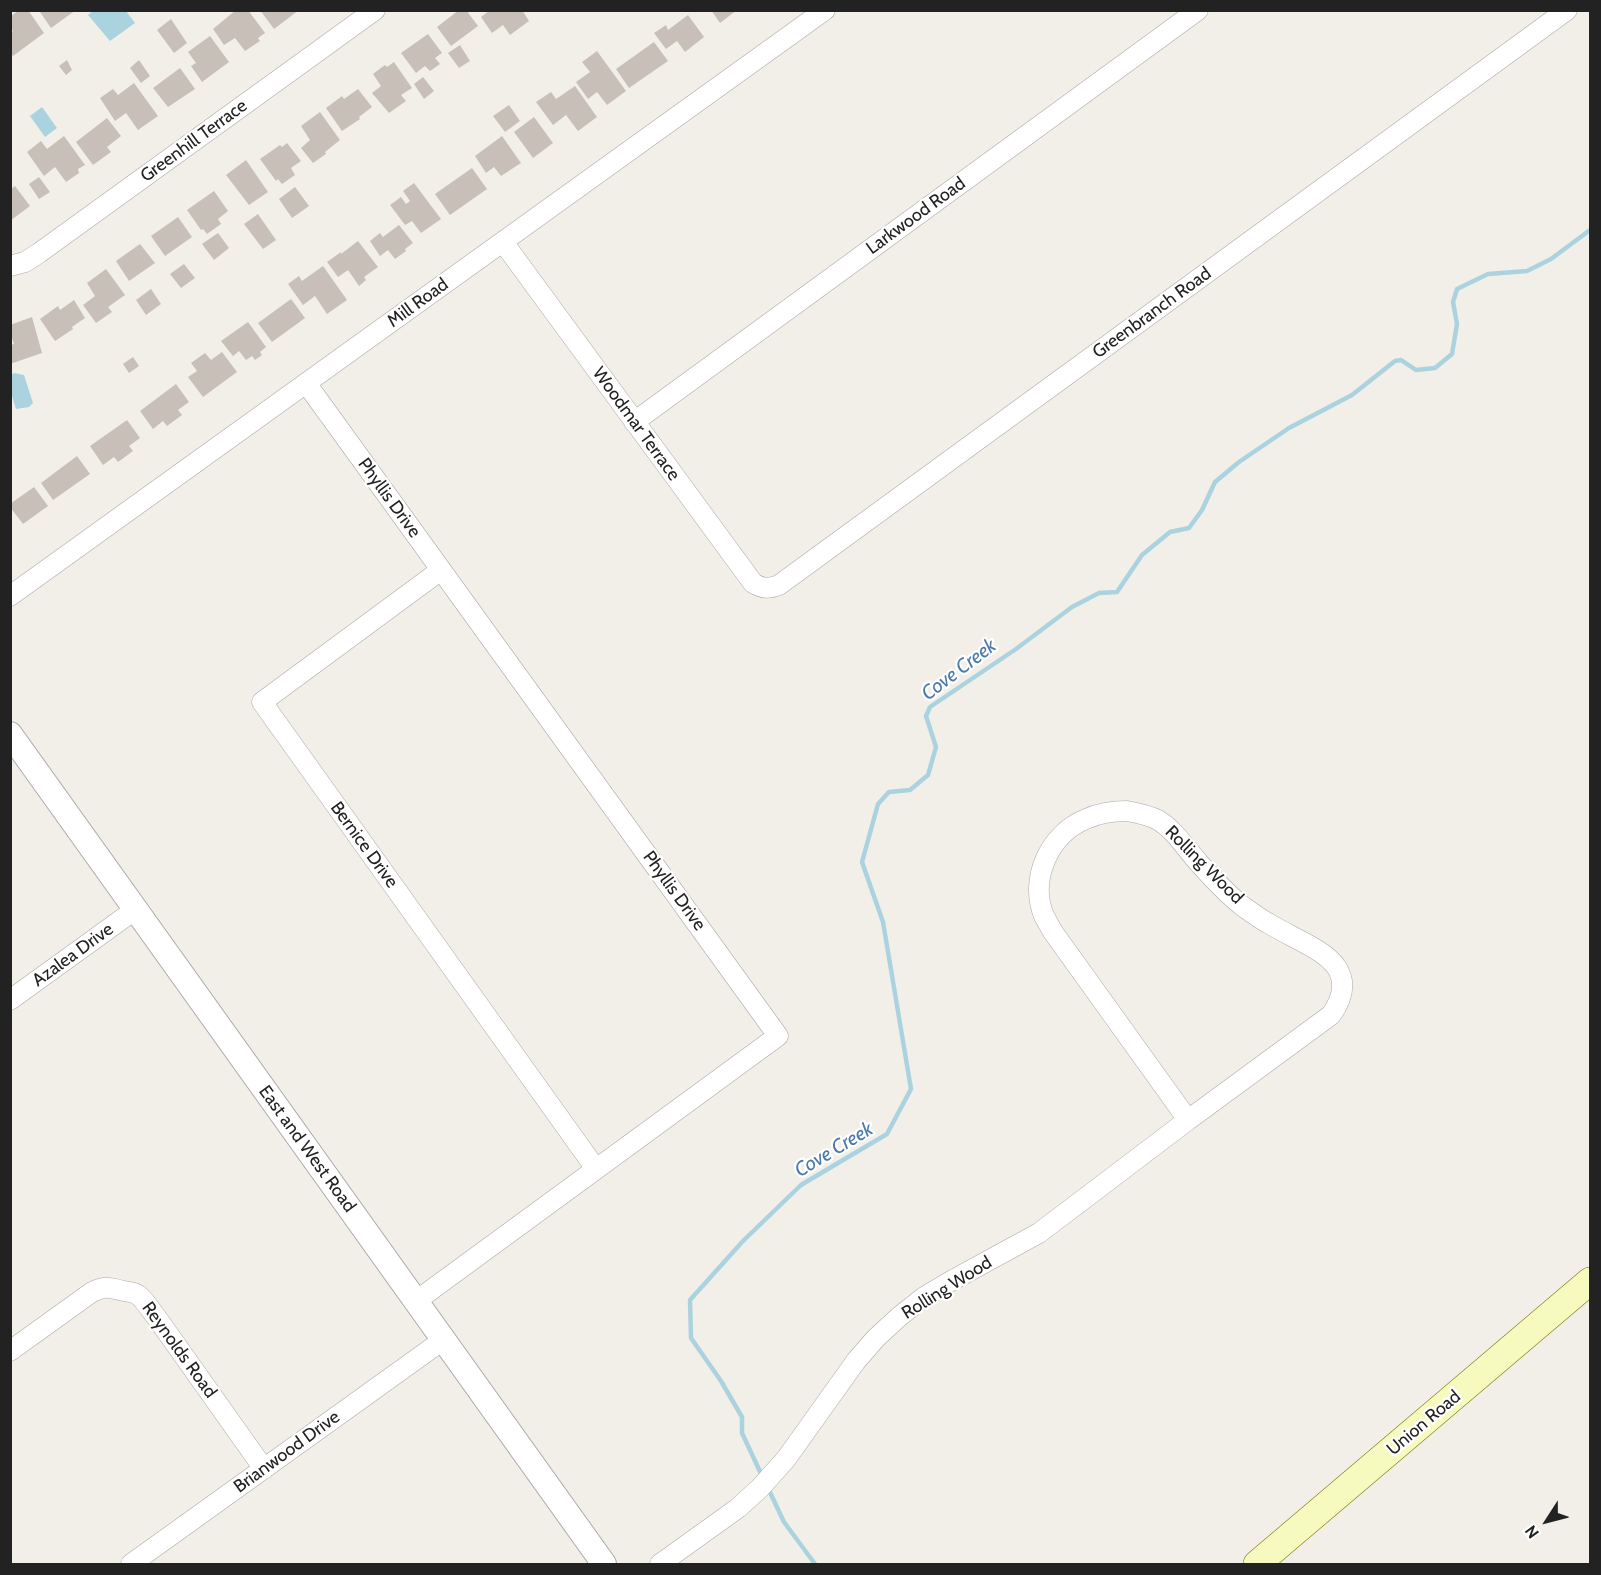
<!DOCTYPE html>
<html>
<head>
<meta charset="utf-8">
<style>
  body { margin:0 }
  #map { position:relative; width:1601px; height:1575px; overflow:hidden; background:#f2efe9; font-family:Cabin,sans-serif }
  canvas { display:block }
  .frame { position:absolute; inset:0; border:12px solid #222; pointer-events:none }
  .north { position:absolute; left:1517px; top:1491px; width:60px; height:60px; -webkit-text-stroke:4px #fff; paint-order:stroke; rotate:234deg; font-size:16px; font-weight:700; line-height:24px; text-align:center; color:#222 }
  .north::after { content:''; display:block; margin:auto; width:21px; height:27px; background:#222; clip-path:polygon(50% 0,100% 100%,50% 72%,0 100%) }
</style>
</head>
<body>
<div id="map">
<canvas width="1601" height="1575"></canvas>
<div class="frame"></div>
<div class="north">N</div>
</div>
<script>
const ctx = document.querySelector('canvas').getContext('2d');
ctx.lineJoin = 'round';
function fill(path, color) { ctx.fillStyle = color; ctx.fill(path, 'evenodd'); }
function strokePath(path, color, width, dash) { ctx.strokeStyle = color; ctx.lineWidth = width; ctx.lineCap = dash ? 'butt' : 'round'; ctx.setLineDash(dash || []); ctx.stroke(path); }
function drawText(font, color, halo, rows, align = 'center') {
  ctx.font = font + ' Cabin,sans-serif'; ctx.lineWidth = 4.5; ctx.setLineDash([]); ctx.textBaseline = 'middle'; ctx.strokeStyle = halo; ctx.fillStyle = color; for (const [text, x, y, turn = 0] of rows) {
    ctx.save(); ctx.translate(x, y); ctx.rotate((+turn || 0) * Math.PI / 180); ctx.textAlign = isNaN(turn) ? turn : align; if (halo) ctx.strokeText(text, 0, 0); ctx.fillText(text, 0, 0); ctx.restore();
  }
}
fill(new Path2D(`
  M94 10 126 11 135 23 110 41 88 15Z
  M42 107 57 128 45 137 30 116Z
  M14 373 24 375 33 403 29 407 16 409 11 393V375Z`), '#aad3df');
strokePath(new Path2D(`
  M763 1478 742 1433V1417L721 1381 691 1338 690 1300 743 1241 801 1185 887 1134 911 1089 883 922 862 862 878 804 889 792 910 790 928 775 936 747 926 716 930 707 1016 649 1072 607 1099 593 1117 592 1142 555 1170 532 1189 528 1202 510 1215 482 1239 462 1289 428 1352 395 1395 361 1401 360 1416 370 1435 368 1452 354 1457 324 1453 302 1457 289 1488 274 1527 271 1551 259 1590 230
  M768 1488 784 1522 815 1564`), '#aad3df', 4.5);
fill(new Path2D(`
  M19 10H28L44 33 13 56 10 52V34L13 31 10 27V17Z
  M43 10H76L51 28 40 12Z
  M236 10H248L265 33 258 38 260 41 245 51 235 38 224 45 213 29Z
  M260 10H299L274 29Z
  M459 10H466L478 26 451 46 437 27Z
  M490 10H522L529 21 510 35 503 25 492 33 481 17Z
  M711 10H737L720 23Z
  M688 15 704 37 685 52 677 41 666 49 654 33 666 25 668 30Z
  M171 19 187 43 174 53 157 30Z
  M428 34 442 53 435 58 440 64 430 71 425 66 416 73 401 53Z
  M210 36 229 62 202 82 191 66 196 63 188 52Z
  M654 42 668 61 629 88 616 69Z
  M460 45 470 61 459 68 448 53Z
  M597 51 626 91 607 105 597 92 588 99 576 82 590 72 582 62Z
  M67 60 72 70 66 75 59 66Z
  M139 60 150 76 141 83 130 68Z
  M394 62 412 88 401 95 406 101 389 113 372 93 381 86 373 74 385 65 387 67Z
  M180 68 195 89 168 107 153 88Z
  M423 77 434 91 424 99 414 84Z
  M134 83 158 116 138 130 126 113 115 121 100 98 113 89 118 95Z
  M575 86 597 117 578 131 566 115 553 125 536 102 551 92 556 99Z
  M358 89 372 107 359 117 360 119 342 131 326 108 342 96 344 99Z
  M509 105 520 121 505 132 493 116Z
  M320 112 340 140 325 152 326 154 313 163 301 148 310 140 301 126Z
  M534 117 553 143 533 158 514 132Z
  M107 118 121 136 107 147 111 152 93 165 76 142Z
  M64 136 85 165 78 169 79 173 66 182 55 167 44 176 27 152 41 141 47 149Z
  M502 136 521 163 501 176 494 167 486 173 475 156Z
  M287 143 301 161 291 168 295 175 282 184 278 179 276 181 260 159 280 145 282 147Z
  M246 160 268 192 249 205 226 175Z
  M472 168 487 189 450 215 435 194Z
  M39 177 50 192 39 199 29 184Z
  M414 183 441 219 421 233 412 221 405 225 390 205 401 197 406 204 410 201 403 191Z
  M15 186 30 206 10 221V190Z
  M295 187 309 206 292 218 279 199Z
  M214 191 228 211 218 219 221 224 207 234 203 229 201 230 187 210Z
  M258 214 276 240 263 249 244 224Z
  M178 217 192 237 165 256 151 236Z
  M399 225 413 243 405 249 406 251 395 259 388 250 380 256 370 241 380 233 383 237Z
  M218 233 229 248 214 260 202 244Z
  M358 241 378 267 364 277 366 280 359 286 348 270 338 277 327 262 341 252V254Z
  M140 244 155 263 129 281 116 261Z
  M184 264 195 278 181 288 170 274Z
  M323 266 347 300 327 314 315 296 303 305 288 284 299 276 302 281Z
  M106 269 125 295 108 307 112 312 96 323 83 305 95 296 87 283Z
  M151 289 161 304 146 315 136 300Z
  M291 299 305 318 272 342 258 323Z
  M74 300 85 318 72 327 73 329 55 341 40 319 58 306 60 310Z
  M32 317 42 353 10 364V345L14 344 10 332V325Z
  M248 322 266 347 260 352 262 355 255 360 252 356 246 360 239 351 233 356 221 341Z
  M222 352 237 372 203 397 188 377 197 371 191 363 205 353 211 360Z
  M133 357 139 366 129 373 123 364Z
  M176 384 189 402 178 410 182 415 167 426 163 421 153 429 140 411Z
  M127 420 140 438 129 446 133 451 118 462 114 457 103 465 90 446Z
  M77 456 90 474 53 500 41 483Z
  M34 487 48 506 23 524 10 507V504Z`), '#c7bfb8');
const minor = new Path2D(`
  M503 242 753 583C763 589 769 589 779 585L1567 10
  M10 266 25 262 39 253 375 10
  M306 383 778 1036 416 1301
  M634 422 1198 10
  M441 570 262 702 596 1169
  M10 596 825 10
  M1127 811C1138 813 1148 815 1158 820 1175 830 1186 849 1199 863 1213 879 1228 895 1245 908 1253 913 1260 919 1268 923 1288 936 1325 949 1337 968 1347 984 1341 1001 1331 1015L1188 1120 1053 932C1050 927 1047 921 1044 916 1029 879 1049 834 1086 819 1099 813 1113 811 1127 811Z
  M10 1000 136 909
  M10 1351 92 1292C107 1285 109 1288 124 1291 129 1292 134 1292 138 1295 145 1300 151 1311 157 1318L264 1469
  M131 1564 443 1340
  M660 1564 738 1508 760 1488 786 1459 856 1361 876 1338 900 1316 924 1297 951 1281 1039 1233 1188 1120`);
const tertiary = new Path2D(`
  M10 734 604 1564`);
const secondary = new Path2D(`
  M1257 1564 1590 1281`);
strokePath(minor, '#a9a9a9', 21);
strokePath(tertiary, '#a9a9a9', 26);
strokePath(secondary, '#707d05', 28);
strokePath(minor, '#fff', 20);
strokePath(tertiary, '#fff', 24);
strokePath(secondary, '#f7fabf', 27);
drawText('18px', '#222', '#fff', [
  ["Greenhill Terrace",194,141,-36],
  ["Larkwood Road",916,216,-36],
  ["Mill Road",418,303,-36],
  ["Greenbranch Road",1152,313,-36],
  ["Woodmar Terrace",636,424,54],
  ["Phyllis Drive",389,498,54],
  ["Bernice Drive",364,845,54],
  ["Rolling Wood",1204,865,45],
  ["Phyllis Drive",674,891,54],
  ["Azalea Drive",73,955,-36],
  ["East and West Road",307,1149,54],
  ["Rolling Wood",947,1288,-32],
  ["Reynolds Road",179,1350,54],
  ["Union Road",1424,1423,-40],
  ["Brianwood Drive",287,1452,-36]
]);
drawText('italic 20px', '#4a7aab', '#fff', [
  ["Cove Creek",959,670,-37],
  ["Cove Creek",834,1150,-31]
]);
</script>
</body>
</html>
